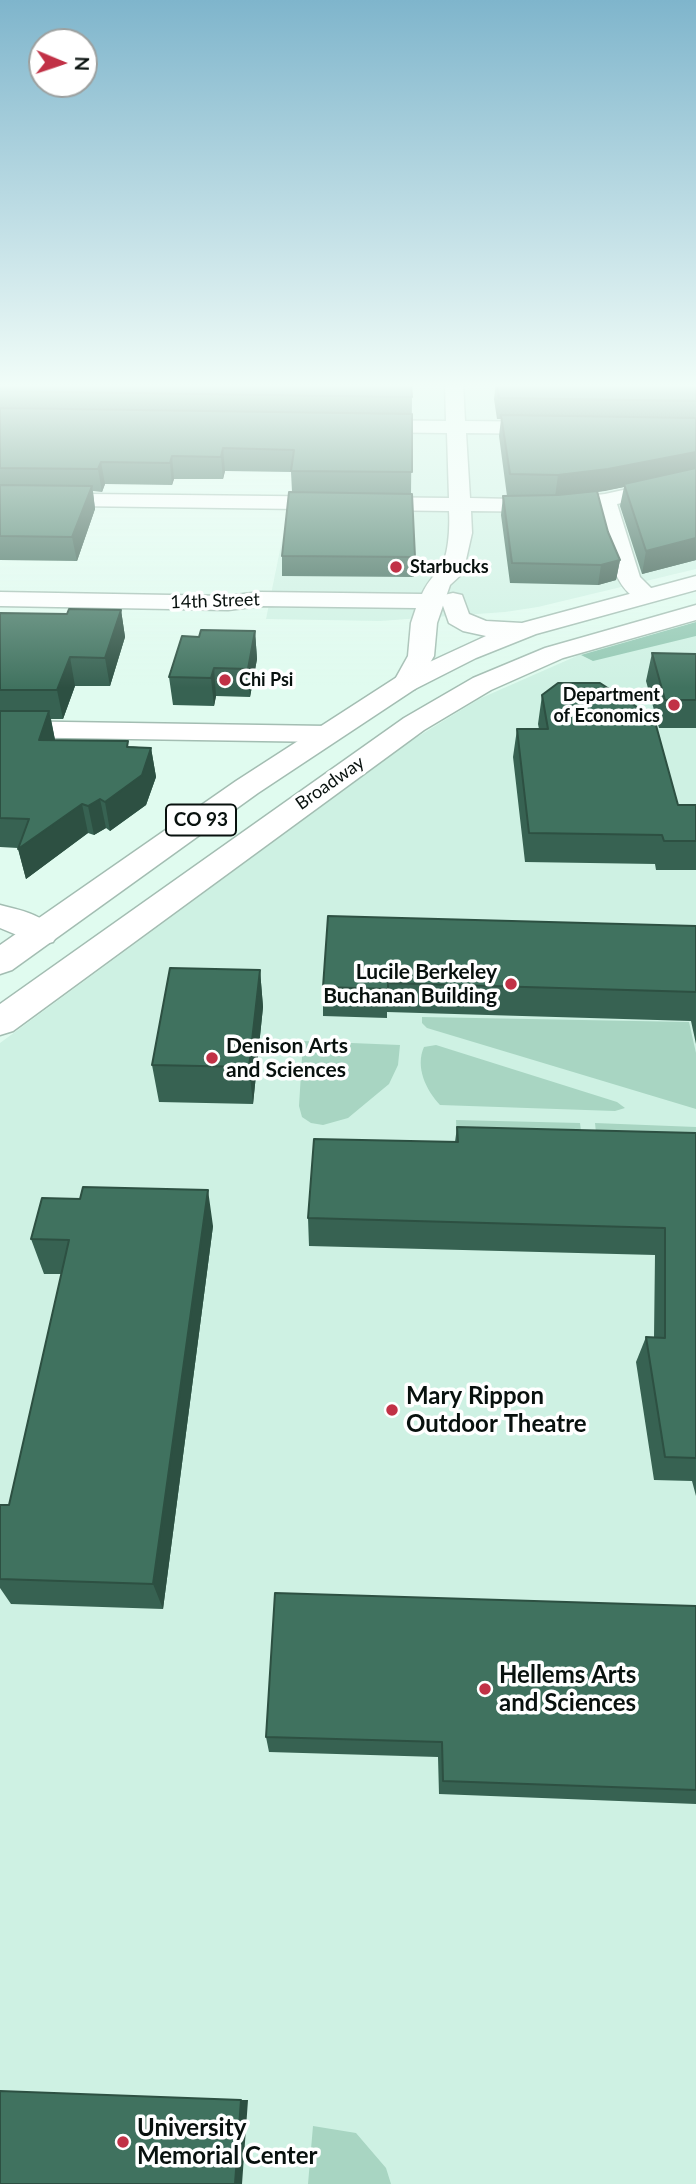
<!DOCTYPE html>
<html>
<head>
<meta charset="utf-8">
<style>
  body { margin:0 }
  #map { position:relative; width:696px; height:2184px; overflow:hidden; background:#e0fbef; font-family:Lato,sans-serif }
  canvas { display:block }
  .north { position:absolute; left:28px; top:28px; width:70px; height:70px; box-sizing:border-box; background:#fff; border:2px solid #9ca09f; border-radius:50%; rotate:92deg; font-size:19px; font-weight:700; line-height:28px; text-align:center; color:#08110e }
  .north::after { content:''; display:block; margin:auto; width:24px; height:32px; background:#c13146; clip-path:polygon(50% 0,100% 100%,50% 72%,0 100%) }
</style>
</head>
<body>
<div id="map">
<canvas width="696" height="2184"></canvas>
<div class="north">N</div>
</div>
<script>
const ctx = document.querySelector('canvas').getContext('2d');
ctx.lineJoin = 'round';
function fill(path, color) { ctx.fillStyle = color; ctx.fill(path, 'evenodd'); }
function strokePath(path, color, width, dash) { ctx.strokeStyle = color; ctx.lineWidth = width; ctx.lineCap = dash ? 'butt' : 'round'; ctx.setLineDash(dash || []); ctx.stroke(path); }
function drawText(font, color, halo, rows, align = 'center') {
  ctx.font = font + ' Lato,sans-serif'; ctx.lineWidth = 7; ctx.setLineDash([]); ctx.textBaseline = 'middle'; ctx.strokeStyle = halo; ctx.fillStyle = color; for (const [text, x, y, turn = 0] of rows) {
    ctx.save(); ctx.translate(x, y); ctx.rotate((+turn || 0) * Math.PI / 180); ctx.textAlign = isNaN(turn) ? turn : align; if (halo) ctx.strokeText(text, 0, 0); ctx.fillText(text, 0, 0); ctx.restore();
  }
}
fill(new Path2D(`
  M333 382H696V569L538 607 505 612 380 621 266 619 302 441Z
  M696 622V2184H0V1043L409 742 479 699 579 655Z`), '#cef1e3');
fill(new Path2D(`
  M422 1017 689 1022 696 1053V1109L427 1028 422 1023Z
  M303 1041 400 1045 398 1065 389 1084 348 1118 323 1125 311 1123 302 1117 299 1106Z
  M436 1045 617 1102 625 1108 615 1111 440 1105C426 1090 415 1067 424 1047Z
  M456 1120 580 1123 584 1153 457 1149Z
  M595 1123 696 1127V1155L598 1152Z
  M313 2126 356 2133 386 2168 391 2184H308Z`), '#a8d5c2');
fill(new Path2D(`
  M696 622V636L593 661 581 655Z`), '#93c8b3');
const minor = new Path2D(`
  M445 382H463L465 421 550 422 560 428 550 434 466 433 470 498 555 500 605 494 696 474V486L617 504 640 577 658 595 655 600C614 610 604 535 596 507L555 512 471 511 472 533 463 573 450 585 437 623 434 656 415 689 406 691 397 689 393 683 408 656 411 623 416 608 260 606 228 610 0 606V592L228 596 260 592 422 594C427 583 431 579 438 571 449 560 450 526 449 511L0 505V493L449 498 447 433 359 432 349 426 359 420 446 421Z
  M0 721 327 726 337 728 341 734 337 740 327 742 0 737Z
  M0 905C20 910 46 915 58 934L53 942 41 945 0 928Z`);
const major = new Path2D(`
  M696 576V590L536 634 476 658 415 689 258 793 12 970 0 974V945L236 781 397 677 486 636 463 631 449 623 441 600 444 595 453 593 462 595 469 614 486 621 522 623Z
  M696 605V620L563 658 491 690 424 730 13 1031 0 1035V1004L404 718 473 678 545 648Z`);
strokePath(minor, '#a3bdb2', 3);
strokePath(major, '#a3bdb2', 3);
fill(minor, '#fff');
fill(major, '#fff');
fill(new Path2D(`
  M0 382 412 397 411 494 415 557 414 577 282 576V556L292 492 291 472 225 471 223 479H174L172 485 105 484 102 492 93 491 95 509 77 561 0 560Z
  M496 382H696V560L642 574 620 506 624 487 597 492 608 532 620 560 616 580 598 585 510 583 501 515 503 496H507L499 436 501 419H497L494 399Z
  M121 610 125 637 110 686H75L63 719H51L55 740 151 748 156 777 146 805 110 831 106 828 94 835 88 833 26 879 18 848 0 847V613L67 614Z
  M255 631 257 659 250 697 216 696 214 706 173 705 169 677 199 637Z
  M652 653 696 654V728H659L646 681Z
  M542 695 678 805H696V870H656L655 864 525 862 513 757 517 729H539L538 724Z
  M696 926V1044L691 1021 387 1012V1018L323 1016V987Z
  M260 970 263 1007 253 1104 159 1102 152 1065Z
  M457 1127 696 1133V1496L692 1481 654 1480 636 1362 646 1337H654L655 1255 309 1246 308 1218 455 1142Z
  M213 1226 163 1609 11 1604 0 1588V1505H9L62 1274H44L31 1239Z
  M696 1606V1804L439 1794 438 1757 269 1752 266 1737Z`), '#376252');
fill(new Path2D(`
  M223 448 225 471 223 479 221 457Z
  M696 452V472L624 484V487L605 491 555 497 558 475Z
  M172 456 174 479 172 485 170 463Z
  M101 462 105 484 102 492 98 469Z
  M92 486 95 509 77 561 72 537Z
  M696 538V560L642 574 646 551Z
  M620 560 616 580 598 585 601 565Z
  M121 610 125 637 110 686 105 658Z
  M255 631 257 659 250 697 248 669Z
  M70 657 75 686 63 719 57 690Z
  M214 668 216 696 214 706 211 678Z
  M49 711 55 740H39Z
  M151 748 156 777 146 805 110 831 105 802Z
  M100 799 106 828 94 835 88 806Z
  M82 804 88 833 26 879 18 849Z
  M260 970 263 1007 253 1104 249 1067Z
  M208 1190 213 1226 163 1609 153 1584Z
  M241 2100H248L242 2184H235Z`), '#2d5042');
const building = new Path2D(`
  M0 382H411L412 397 0 391Z
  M497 382H696V401L499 398Z
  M0 408 412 414V472L291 471 294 450 223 448 221 457 172 456 170 463 101 462 98 469 0 468Z
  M501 415 696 418V452L608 469 558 475 510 474Z
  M696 468V538L646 551 624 484Z
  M0 485 92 486 72 537 0 536Z
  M597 491 608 532 620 560 601 565 512 563 503 496 558 495Z
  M289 492 412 494 415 557 282 556Z
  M69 609 121 610 105 658 70 657 57 690H0V613L67 614Z
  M201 630 255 631 248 669 214 668 211 678 169 677 182 636 199 637Z
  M652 653 696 654V700H665Z
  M558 683H600L654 718 678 805H696V841H664L662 835 529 833 517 729H548L542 695Z
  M0 711H49L39 740 128 741 127 747 151 748 142 775 105 802 100 799 88 806 82 804 18 849 29 819 0 818Z
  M328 916 696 926V992L388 983V989L323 987Z
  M170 968 260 970 249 1067 152 1065Z
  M457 1127 696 1133V1458L665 1457 646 1337 665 1338V1228L308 1218 314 1139 458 1142Z
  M83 1187 208 1190 153 1584 0 1579V1505H9L69 1240 31 1239 42 1198 80 1199Z
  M275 1593 696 1606V1790L443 1781 442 1742 266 1737Z
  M0 2091 241 2100 235 2184H0Z`);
fill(building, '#40725f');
strokePath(building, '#2d5042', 2);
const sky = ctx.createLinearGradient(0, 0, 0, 688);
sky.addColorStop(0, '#7fb5cc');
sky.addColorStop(0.56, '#f1fdf8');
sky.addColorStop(1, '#f1fdf800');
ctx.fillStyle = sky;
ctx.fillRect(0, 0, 696, 688);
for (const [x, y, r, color] of [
  [396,567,7,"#c13146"],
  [225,680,7,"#c13146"],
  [674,705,7,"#c13146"],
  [511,984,7,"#c13146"],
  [212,1058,7,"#c13146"],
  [392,1410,7,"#c13146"],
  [485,1689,7,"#c13146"],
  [123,2142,7,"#c13146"]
]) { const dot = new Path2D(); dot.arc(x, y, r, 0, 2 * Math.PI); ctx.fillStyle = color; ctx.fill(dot); strokePath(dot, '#fff', 2.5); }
drawText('bold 18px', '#08110e', '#fff', [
  ["Starbucks",410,567],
  ["Chi Psi",239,680],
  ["Department",660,695,"right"],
  ["of Economics",660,716,"right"]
], 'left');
drawText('18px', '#08110e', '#fff', [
  ["14th Street",215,601,-2],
  ["Broadway",330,783,-35]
]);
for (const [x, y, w] of [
  [201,820,70]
]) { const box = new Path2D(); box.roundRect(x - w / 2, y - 15.5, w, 31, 5); ctx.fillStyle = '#fff'; ctx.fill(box); strokePath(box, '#08110e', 2); }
drawText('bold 19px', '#08110e', null, [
  ["CO 93",201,820]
]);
drawText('bold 21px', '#08110e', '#fff', [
  ["Lucile Berkeley",497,972],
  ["Buchanan Building",497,996],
  ["Denison Arts",226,1046,"left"],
  ["and Sciences",226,1070,"left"]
], 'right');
drawText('bold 24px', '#08110e', '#fff', [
  ["Mary Rippon",406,1396],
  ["Outdoor Theatre",406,1424],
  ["Hellems Arts",499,1675],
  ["and Sciences",499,1703],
  ["University",137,2128],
  ["Memorial Center",137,2156]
], 'left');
</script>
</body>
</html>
